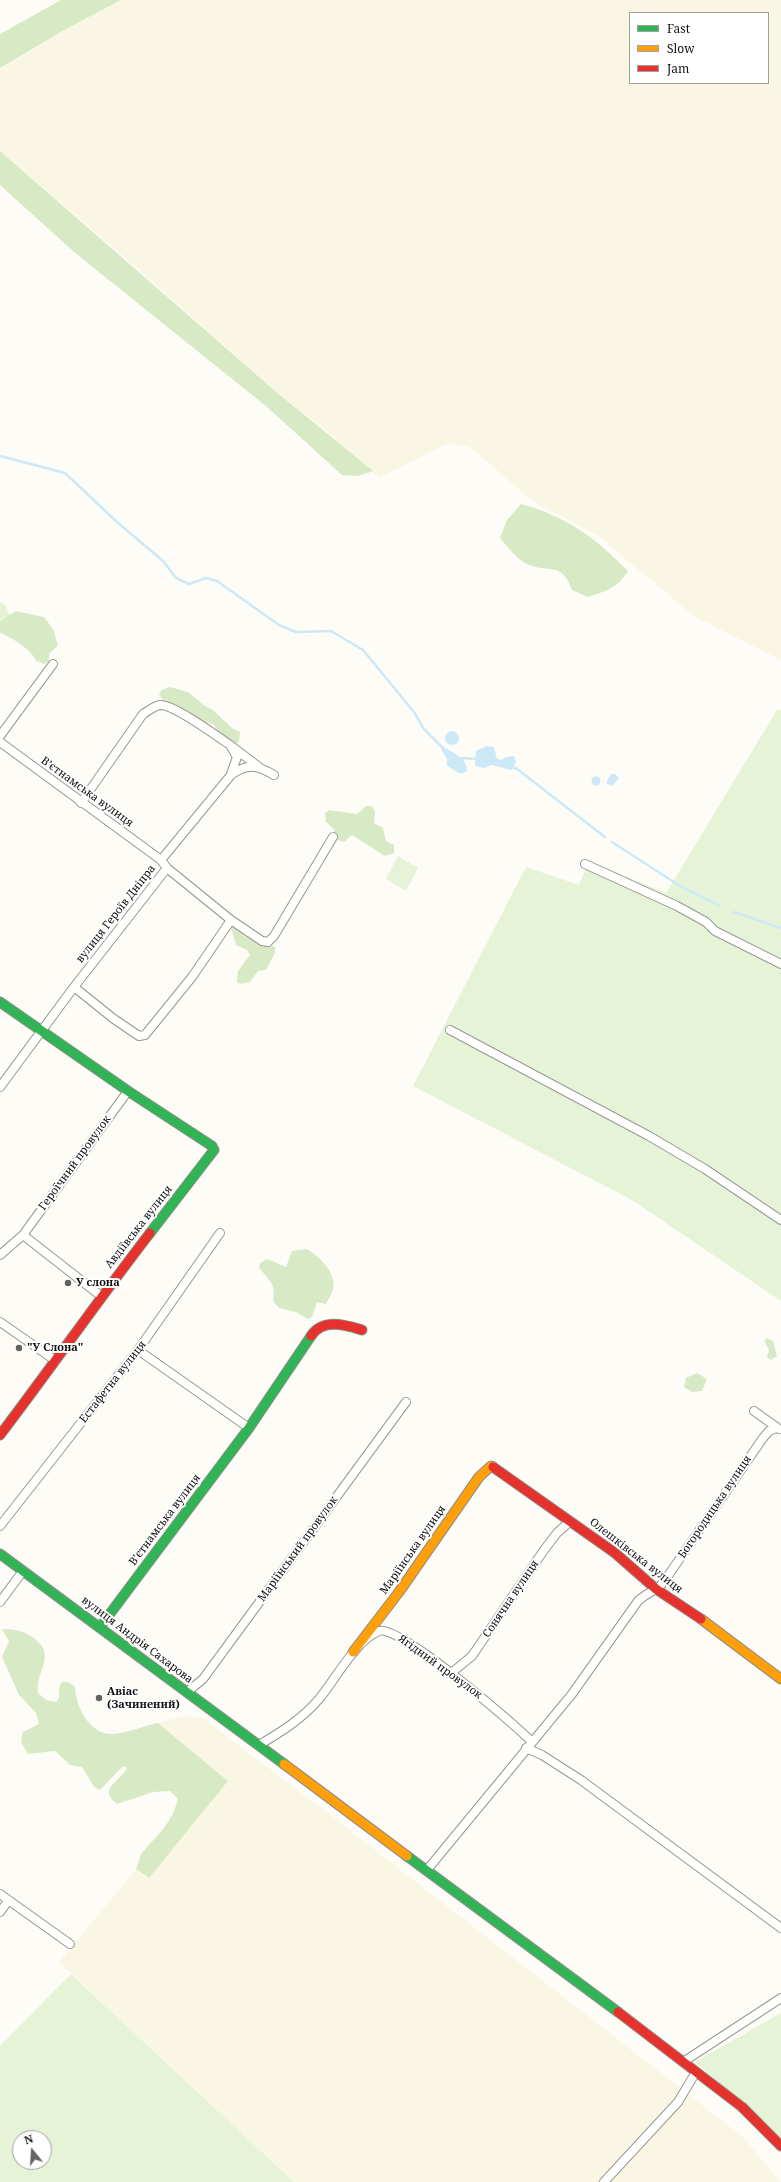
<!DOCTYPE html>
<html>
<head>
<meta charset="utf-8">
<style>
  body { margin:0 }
  #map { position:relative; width:781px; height:2182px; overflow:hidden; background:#fdfcf7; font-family:"Noto Serif",serif }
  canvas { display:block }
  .legend { position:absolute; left:629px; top:12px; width:140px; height:72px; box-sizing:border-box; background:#fff; border:1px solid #a0a0a0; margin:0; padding:5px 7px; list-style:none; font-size:12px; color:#111 }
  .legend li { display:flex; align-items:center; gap:8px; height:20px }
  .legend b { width:20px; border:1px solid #a0a0a0 }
  .north { position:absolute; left:12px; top:2130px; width:40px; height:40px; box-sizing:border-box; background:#fff; border:1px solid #a0a0a0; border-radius:50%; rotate:342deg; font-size:11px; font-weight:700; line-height:16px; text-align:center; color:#111 }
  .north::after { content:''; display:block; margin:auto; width:14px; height:18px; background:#646362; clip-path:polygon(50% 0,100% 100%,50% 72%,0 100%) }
</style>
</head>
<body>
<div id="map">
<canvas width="781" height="2182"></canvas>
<ul class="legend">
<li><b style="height:5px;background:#30b455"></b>Fast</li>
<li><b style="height:5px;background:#ff9f0a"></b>Slow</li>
<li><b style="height:5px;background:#e5322d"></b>Jam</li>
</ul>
<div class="north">N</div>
</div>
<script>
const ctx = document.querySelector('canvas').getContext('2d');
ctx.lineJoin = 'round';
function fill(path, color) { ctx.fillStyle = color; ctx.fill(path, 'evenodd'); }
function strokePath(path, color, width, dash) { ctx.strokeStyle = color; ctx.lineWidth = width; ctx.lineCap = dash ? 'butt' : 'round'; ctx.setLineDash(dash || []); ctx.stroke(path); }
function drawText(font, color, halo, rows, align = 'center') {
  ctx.font = font + ' "Noto Serif",serif'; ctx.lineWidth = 4; ctx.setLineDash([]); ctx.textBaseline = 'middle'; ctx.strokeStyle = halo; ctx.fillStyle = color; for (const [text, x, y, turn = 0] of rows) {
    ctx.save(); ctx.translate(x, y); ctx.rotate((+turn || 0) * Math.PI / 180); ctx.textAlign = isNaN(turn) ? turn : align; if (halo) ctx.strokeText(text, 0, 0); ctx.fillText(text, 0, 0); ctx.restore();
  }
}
fill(new Path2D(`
  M121 0H781V660L694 616 597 535 535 503 469 446 446 444 379 478 324 429 274 390 128 260 0 151V68L64 30ZM630 13H768V83H630Z
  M183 1716 203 1718 320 1807 743 2137 781 2182H294L59 1962 136 1869 148 1878 228 1781 158 1723Z`), '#f9f7e4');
fill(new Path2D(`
  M0 602 5 605 10 615 0 620Z
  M777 710H781V1301L632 1200 413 1086 526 867 579 885 589 861 666 893Z
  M398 856 418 868 406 891 386 879Z
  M71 1974 294 2182H0V2046ZM20 2138H44V2162H20Z
  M781 2013V2141L759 2117 695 2062Z`), '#e7f3d7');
fill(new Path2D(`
  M61 0H121L64 30 0 68V34Z
  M0 151 274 390 373 471 358 476 342 475 267 407 74 252 0 185Z
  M521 504C568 517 594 537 628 571 617 588 607 591 588 597L572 590C561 559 548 575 525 563 516 558 507 546 500 538L507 520Z
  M16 611 44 617 53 629 58 645 49 654V661L45 664 36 661C33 651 10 636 0 633V621Z
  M170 687 188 692 205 706 213 710 232 728 240 732 239 742 235 744C220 737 222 735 213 724L195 719 193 715C182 714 164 705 159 694L162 690Z
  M366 806H372L375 812 374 823 383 828 386 841 394 845V853L385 856 352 835 344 842 338 840 334 834V829L326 822 325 813 329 810 357 814Z
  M230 924 241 929 244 936 275 947V953L266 970 258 971 250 982 240 984 237 982 238 971 250 955 247 950 236 945Z
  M307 1249C319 1256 337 1273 333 1289 332 1294 328 1299 326 1304L317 1302 312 1317 308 1319 296 1312 279 1308 273 1301C276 1284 270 1281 259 1268L260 1263 267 1259 286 1267 292 1251Z
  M767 1338 773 1341 777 1356 771 1360 767 1357 769 1350 764 1341Z
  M697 1373 707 1379 702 1391 692 1392 684 1387 686 1378Z
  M2 1629C16 1629 24 1631 35 1639 57 1656 35 1671 38 1693L46 1700 56 1702 59 1698V1687L62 1682H68L75 1687C76 1706 89 1735 113 1734 128 1733 143 1726 158 1723L228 1781 149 1878 136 1869 141 1854 164 1828 173 1814 178 1799 170 1791 153 1792 117 1804C97 1788 119 1783 127 1768L123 1766 100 1790 94 1787 82 1767 70 1765 55 1751 28 1754 21 1742 23 1732 39 1724 36 1713 19 1695 2 1657 9 1641Z`), '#d8eac5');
fill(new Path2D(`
  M445 738a7 7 0 1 1 14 0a7 7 0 1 1-14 0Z
  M487 746 494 747 497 759 501 760 507 757 514 756 516 761 513 769 511 770 492 765 484 768 475 766 476 751Z
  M443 747C453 752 468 759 467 771L461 774 447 766V759L441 749Z
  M611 774H615L619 778 612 786 606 783Z
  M591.5 781a4.5 4.5 0 1 1 9 0a4.5 4.5 0 1 1-9 0Z`), '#cde8f7');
strokePath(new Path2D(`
  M0 456 65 473 117 522 163 561 176 578 189 584 206 578 217 581 279 625 296 632 331 631 363 650 414 712 424 729 444 749
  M458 758 477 759
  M511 767 517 769 605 837
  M612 842 680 886 720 906
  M734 912 781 928`), '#cde8f7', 2.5);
const street = new Path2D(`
  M0 736 53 664
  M0 742 161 860
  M231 774 237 757 230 745 259 767
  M81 803 143 714C148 711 154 706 160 705 173 704 217 736 230 745
  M585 864 677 906 706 922 715 931 781 964
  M167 868 231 920 262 941 268 942 274 936 333 837
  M74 987 114 1019 139 1036 145 1035 192 977 231 920
  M450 1030 649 1136 705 1169 781 1220
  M0 1087 74 987 167 868 161 860 231 775C247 763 257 765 274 775
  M23 1235 101 1296
  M0 1255 23 1235 128 1091
  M0 1322 56 1361
  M138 1350 249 1428
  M754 1411 779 1429
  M0 1526 138 1350 220 1233
  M0 1602 23 1571
  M450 1674 472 1656 544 1550 557 1533 569 1522
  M187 1692 203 1679 406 1402
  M259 1745C281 1732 302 1719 319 1699 335 1680 355 1641 379 1631 399 1624 514 1724 532 1742
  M526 1748 542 1755 581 1780 781 1928
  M427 1870 572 1694 638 1601C645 1594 655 1591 663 1583L763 1438 769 1431 776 1428
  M0 1894 70 1944
  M0 1912 8 1901
  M683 2062 781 1998
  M604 2182 678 2102 696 2072`);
const fast = new Path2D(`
  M0 1002 128 1091 212 1146 214 1150 150 1233
  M0 1554 284 1764
  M100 1627 249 1428 311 1336
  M407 1856 618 2012`);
const slow = new Path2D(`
  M701 1619 781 1679
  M353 1652 399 1592 479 1477 491 1466 493 1467
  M284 1764 407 1856`);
const jam = new Path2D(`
  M311 1336C323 1318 345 1325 362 1330
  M0 1435C51 1368 99 1299 150 1233
  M493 1467 615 1553 656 1589 701 1619
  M618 2012 742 2107 781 2146`);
strokePath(street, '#979795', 10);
strokePath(fast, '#8e8d8b', 11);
strokePath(slow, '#8e8d8b', 11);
strokePath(jam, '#8e8d8b', 11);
strokePath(street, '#fffffe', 8);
strokePath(fast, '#30b455', 9);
strokePath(slow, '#ff9f0a', 9);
strokePath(jam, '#e5322d', 9);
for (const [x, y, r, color] of [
  [68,1283,4,"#646362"],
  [19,1348,4,"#646362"],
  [99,1698,4,"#646362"]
]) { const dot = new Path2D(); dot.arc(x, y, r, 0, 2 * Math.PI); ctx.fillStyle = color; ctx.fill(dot); strokePath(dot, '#fff', 1.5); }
drawText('11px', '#111', '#fff', [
  ["Вʼєтнамська вулиця",87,792,36],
  ["вулиця Героїв Дніпра",116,914,-52],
  ["Героїчний провулок",75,1163,-54],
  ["Авдіївська вулиця",139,1227,-52],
  ["Естафетна вулиця",113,1382,-52],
  ["Богородицька вулиця",715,1507,-56],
  ["Вʼєтнамська вулиця",165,1520,-53],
  ["Маріїнський провулок",298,1549,-54],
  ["Маріїнська вулиця",413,1550,-55],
  ["Олешківська вулиця",636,1556,38],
  ["Сонячна вулиця",511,1599,-56],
  ["вулиця Андрія Сахарова",137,1640,37],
  ["Ягідний провулок",440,1667,36]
]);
drawText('bold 11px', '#111', '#fff', [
  ["У слона",76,1283],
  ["\"У Слона\"",27,1348],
  ["Авіас",107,1692],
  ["(Зачинений)",107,1705]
], 'left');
</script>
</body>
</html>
